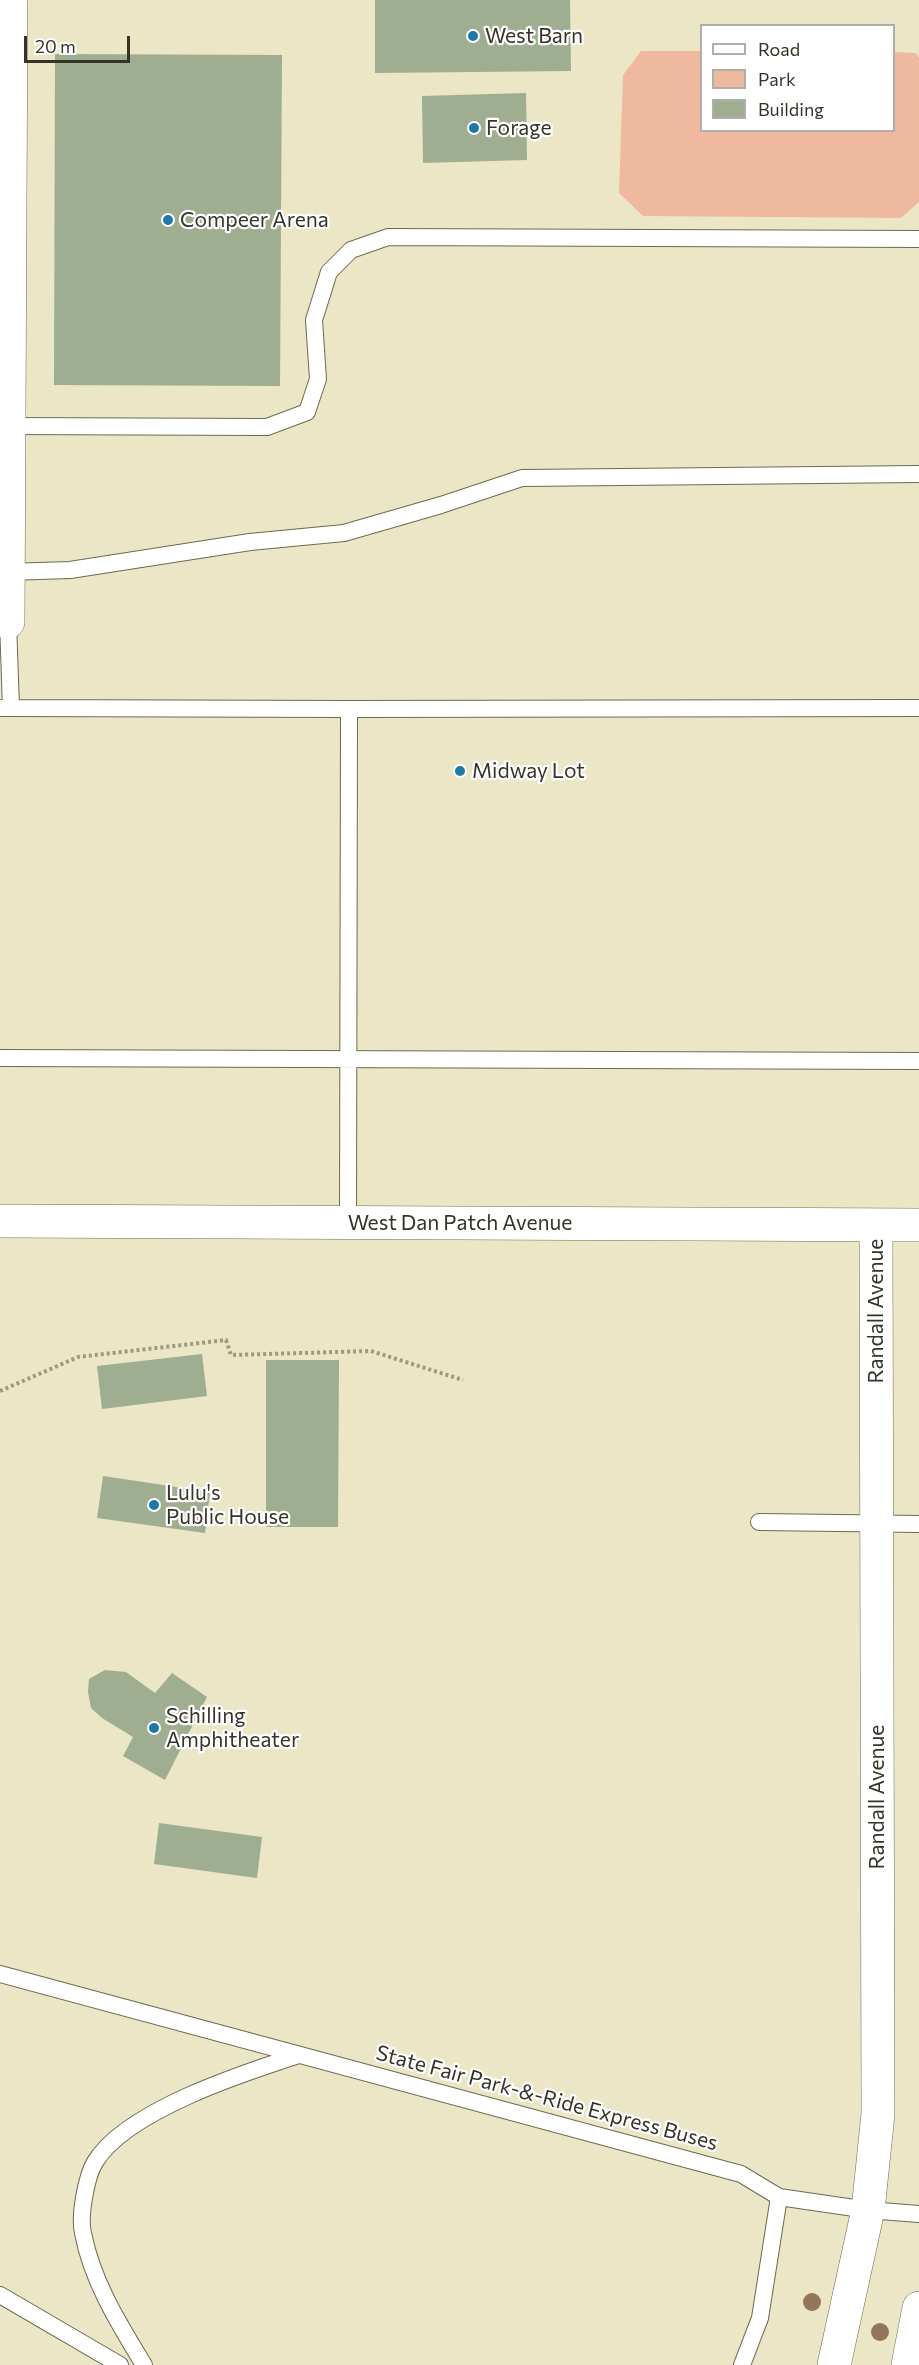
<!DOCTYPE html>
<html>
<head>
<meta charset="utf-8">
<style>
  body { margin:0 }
  #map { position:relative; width:919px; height:2365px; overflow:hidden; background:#eae6c6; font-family:Commissioner,sans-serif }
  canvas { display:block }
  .legend { position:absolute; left:700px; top:24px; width:195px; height:108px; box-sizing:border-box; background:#fff; border:2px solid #afaea9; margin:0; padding:8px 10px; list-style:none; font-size:18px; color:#363428 }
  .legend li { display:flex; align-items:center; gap:12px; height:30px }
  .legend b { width:30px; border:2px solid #afaea9 }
  .scale { position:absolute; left:24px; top:36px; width:106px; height:27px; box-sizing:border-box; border:3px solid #363428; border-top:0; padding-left:8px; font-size:18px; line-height:21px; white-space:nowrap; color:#363428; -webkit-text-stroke:4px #fff; paint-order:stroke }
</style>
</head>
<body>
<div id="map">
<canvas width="919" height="2365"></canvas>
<ul class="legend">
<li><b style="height:8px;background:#fff"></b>Road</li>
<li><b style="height:16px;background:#eeb99f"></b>Park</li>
<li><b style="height:16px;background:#9fad91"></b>Building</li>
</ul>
<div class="scale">20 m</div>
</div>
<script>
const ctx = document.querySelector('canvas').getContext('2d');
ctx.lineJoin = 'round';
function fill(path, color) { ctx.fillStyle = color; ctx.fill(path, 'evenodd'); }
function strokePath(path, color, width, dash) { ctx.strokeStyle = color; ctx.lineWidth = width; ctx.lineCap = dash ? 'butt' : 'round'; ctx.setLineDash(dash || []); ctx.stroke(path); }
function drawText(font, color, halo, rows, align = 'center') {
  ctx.font = font + ' Commissioner,sans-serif'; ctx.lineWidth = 4.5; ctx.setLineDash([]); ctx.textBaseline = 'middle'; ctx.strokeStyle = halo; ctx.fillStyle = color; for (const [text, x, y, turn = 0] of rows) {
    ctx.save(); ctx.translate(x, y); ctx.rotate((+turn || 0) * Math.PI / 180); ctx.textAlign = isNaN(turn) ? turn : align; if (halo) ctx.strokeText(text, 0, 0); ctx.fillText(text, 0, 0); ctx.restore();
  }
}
fill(new Path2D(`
  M641 51H701L702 130H894V52L916 53 919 58V202L901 218 643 216 619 193 623 75Z`), '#eeb99f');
fill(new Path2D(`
  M375 0H570L571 71 375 73Z
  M55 54 282 55 280 386 54 385Z
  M526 93 527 160 423 163 422 96Z
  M202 1354 207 1396 102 1409 97 1366Z
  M266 1360H339L338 1527H266Z
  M103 1476 210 1492 205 1533 97 1518Z
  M105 1670 126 1672 155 1693 172 1673 207 1697 165 1780 123 1756 133 1737 102 1718 91 1708 88 1692 89 1679Z
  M159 1823 262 1837 257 1878 154 1864Z`), '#9fad91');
const service = new Path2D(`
  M7 426 267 427 307 412 318 379 314 320 329 272 351 250 388 237 919 239
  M8 572 70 570 250 542 344 533 441 505 522 478 919 474
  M2 708H11L8 622
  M11 708 349 709 348 1223
  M349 709 919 708
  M0 1058 919 1061
  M759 1522 919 1524
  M0 1974 741 2174 779 2197 868 2210 919 2214
  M0 2295 120 2365
  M144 2365C119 2324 92 2281 83 2233 79 2217 86 2177 95 2162 126 2111 243 2073 299 2055
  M742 2365 760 2318 779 2197`);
const minor = new Path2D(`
  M8 622 11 0
  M0 1221 919 1225
  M834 2365 868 2210 878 2114 876 1225
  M908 2365 919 2308`);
strokePath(service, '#6e6a4e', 18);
strokePath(minor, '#6e6a4e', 34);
strokePath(new Path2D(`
  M0 1391 78 1357 226 1340 231 1355 371 1351 463 1380`), '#9c9982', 4, [3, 3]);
strokePath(service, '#fff', 16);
strokePath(minor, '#fff', 33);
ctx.fillStyle = '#937659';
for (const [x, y] of [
  [812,2302],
  [880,2332]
]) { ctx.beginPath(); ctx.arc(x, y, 9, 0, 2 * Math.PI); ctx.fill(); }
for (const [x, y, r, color] of [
  [473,36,6,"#1d79a7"],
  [474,128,6,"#1d79a7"],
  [168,220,6,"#1d79a7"],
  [460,771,6,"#1d79a7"],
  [154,1505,6,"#1d79a7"],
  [154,1728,6,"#1d79a7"]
]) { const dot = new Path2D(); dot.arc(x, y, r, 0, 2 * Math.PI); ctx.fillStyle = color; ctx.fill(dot); strokePath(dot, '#fff', 2); }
drawText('21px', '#363428', '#fff', [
  ["West Barn",485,36],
  ["Forage",486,128],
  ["Compeer Arena",180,220],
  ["Midway Lot",472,771],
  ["Lulu's",166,1493],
  ["Public House",166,1517],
  ["Schilling",166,1716],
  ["Amphitheater",166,1740]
], 'left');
drawText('21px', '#363428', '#fff', [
  ["West Dan Patch Avenue",460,1223],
  ["Randall Avenue",876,1311,-90],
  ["Randall Avenue",877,1797,-90],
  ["State Fair Park-&-Ride Express Buses",547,2098,15]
]);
</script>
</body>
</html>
